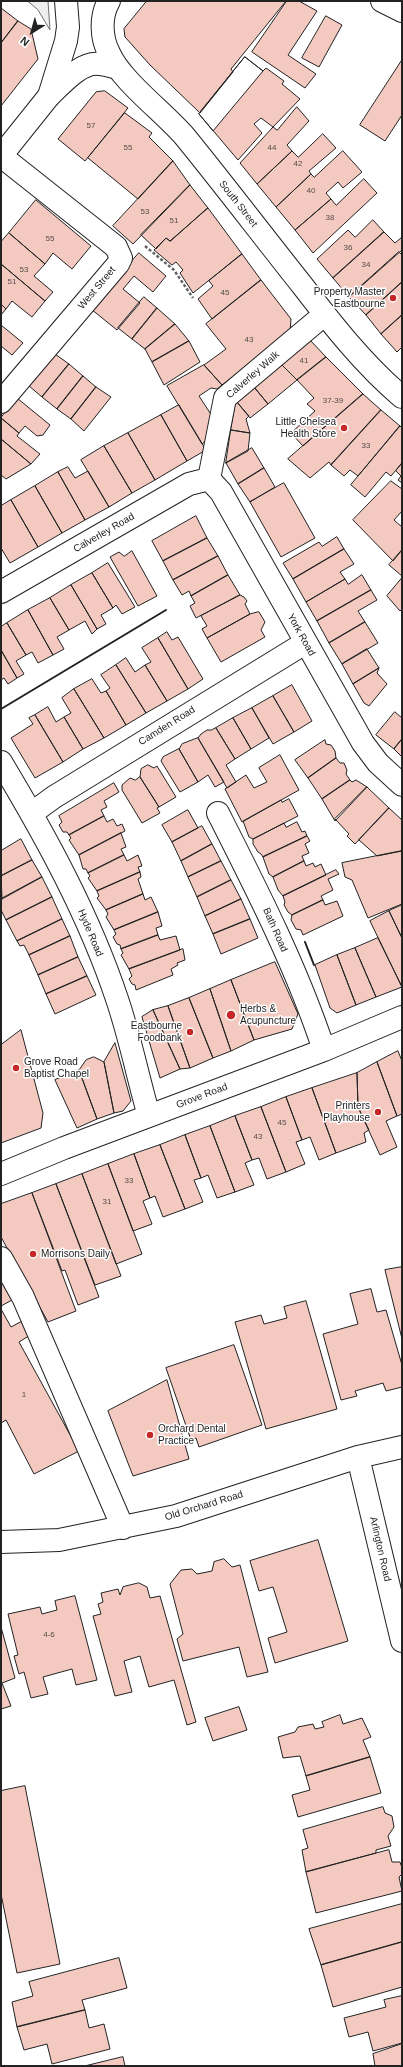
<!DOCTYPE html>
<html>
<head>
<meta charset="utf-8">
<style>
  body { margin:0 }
  #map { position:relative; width:403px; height:2067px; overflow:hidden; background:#fff; font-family:Helvetica,sans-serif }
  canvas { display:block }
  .frame { position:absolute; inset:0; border:2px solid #222; pointer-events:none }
  .north { position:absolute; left:12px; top:12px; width:40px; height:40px; -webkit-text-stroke:3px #fff; paint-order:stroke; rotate:217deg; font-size:11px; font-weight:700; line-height:16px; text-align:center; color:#222 }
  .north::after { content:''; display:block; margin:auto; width:14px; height:18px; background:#222; clip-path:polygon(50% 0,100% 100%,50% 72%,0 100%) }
</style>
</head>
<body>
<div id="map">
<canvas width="403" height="2067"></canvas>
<div class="frame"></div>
<div class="north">N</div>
</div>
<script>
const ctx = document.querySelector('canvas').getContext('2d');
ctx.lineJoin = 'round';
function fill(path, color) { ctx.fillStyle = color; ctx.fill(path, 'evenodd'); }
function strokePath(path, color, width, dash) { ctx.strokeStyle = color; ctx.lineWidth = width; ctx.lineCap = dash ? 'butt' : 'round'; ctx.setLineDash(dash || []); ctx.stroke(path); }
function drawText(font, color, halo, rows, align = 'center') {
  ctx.font = font + ' Helvetica,sans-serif'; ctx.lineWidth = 3; ctx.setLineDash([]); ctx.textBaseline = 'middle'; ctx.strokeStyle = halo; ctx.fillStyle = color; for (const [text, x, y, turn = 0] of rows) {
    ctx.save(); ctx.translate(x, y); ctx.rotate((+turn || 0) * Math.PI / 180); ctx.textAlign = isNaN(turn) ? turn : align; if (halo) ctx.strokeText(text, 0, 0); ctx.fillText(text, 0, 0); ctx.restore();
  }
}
const green = new Path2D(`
  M28 1H48L50 30 38 10Z`);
fill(green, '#eee');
strokePath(green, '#6f6f6f', 1);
const building = new Path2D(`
  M147 1H286L231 69 233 72 200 113 150 65 125 37 124 29Z
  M287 1H299L317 11 288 55 316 74 305 88 252 52Z
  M1 8 18 21 1 43Z
  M326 16 342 25 319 67 302 58Z
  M18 21 31 29 38 59 1 106V43Z
  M245 57 263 71 213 131 199 114Z
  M245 57 263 71 266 68 284 81 282 84 300 99 273 127 261 118 254 124 262 133 238 160 199 114Z
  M402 60V115L385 141 360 125Z
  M105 91 128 108 85 161 58 139 96 92Z
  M297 107 309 121 287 145 292 151 257 184 240 163 273 127 277 130Z
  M125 113 152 133 149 137 173 161 138 199 88 158Z
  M323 134 336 148 309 171 311 174 276 207 257 184 292 151 298 157Z
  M343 151 362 172 343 188 338 182 326 193 331 199 295 230 276 207 311 174 314 177Z
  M173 161 190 185 133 244 113 226Z
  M364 179 377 193 313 253 295 230 331 199 336 205Z
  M190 185 208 208 170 241 166 238 156 249 141 235Z
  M36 200 91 246 72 269 53 253 45 264 9 233Z
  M208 208 242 254 193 293 180 273 183 270 176 262 172 265 154 250 166 238 170 241Z
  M373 220 384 232 333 278 317 259 348 230 355 237Z
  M384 232 395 243 402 237V250L349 297 333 278Z
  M9 233 45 264 34 276 53 292 45 301 1 264V242Z
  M399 252 402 255V282L366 315 349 297Z
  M139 253 166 276 153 292 134 276 123 289 140 303 117 330 91 309Z
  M242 254 261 280 212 319 198 299 213 286 209 281Z
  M1 264 45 301 32 317 12 301 6 309 1 304Z
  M261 280 291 319 290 332 222 385 204 365 226 349 206 324Z
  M402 282V315L381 334 366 315Z
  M144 297 157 308 132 339 118 328Z
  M1 304 6 309 1 315Z
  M157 308 175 324 145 349 132 339Z
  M402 315V347L397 352 381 334Z
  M175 324 189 341 152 362 145 349Z
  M1 325 23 343 12 355 1 346Z
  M310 340 326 357 297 380 281 364Z
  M189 341 200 362 164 385 152 362Z
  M55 354 69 364 42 397 29 386Z
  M326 357 363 394 303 446 291 433 315 411 307 404 314 398 297 380Z
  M69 364 83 376 57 409 42 397Z
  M281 364 297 380 268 404 254 387Z
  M204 365 222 385 217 389 211 388 199 396 214 419 209 438 202 444 167 386Z
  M83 376 96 387 71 419 57 409Z
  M96 387 111 397 84 431 71 419Z
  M254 387 268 404 250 418 236 401Z
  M363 394 381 410 331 465 329 462 310 478 288 459Z
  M17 398 50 425 43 435 37 436 25 426 19 433 1 418Z
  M236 401 249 416 246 419 250 433 231 430Z
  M179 405 206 450 187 461 161 415Z
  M381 410 400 426 358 476 350 470 344 476 331 465Z
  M161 415 187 461 155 480 128 433Z
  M1 418 19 433 17 436 40 454 31 464 1 439Z
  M400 426 402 428V463L391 476 386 472 365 497 351 485Z
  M231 430 250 433 248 451 226 463Z
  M128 433 155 480 132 493 104 446Z
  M1 439 31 464 6 479 1 475Z
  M104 446 132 493 109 507 81 460Z
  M252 448 264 468 238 484 226 463Z
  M402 463V483L398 480 401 476 396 471Z
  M68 467 75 478 88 471 109 507 85 520 58 472Z
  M264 468 275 487 250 502 238 484Z
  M58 472 85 520 62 533 35 486Z
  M391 481 402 489V511L394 520 402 527V550L393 561 353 520Z
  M284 483 315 538 281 557 250 502Z
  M35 486 62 533 38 547 11 500Z
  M11 500 38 547 10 563 1 548V506Z
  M196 516 207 538 163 561 152 541Z
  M337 537 344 549 293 579 283 563 319 542 322 546Z
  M207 538 218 556 173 580 163 561Z
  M344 549 354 564 340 572 345 579 306 602 293 579Z
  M402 550V576L389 565Z
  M132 551 157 596 138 606 110 557 119 552 124 556Z
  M218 556 228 575 191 596 189 591 182 595 173 580Z
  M108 563 135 607 122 614 116 605 113 608 92 573Z
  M92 573 113 608 101 615 106 624 97 629 71 585Z
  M228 575 240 595 196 618 190 606 195 603 191 596Z
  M362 575 371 590 317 621 306 602 345 579 348 584Z
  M402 578V609L400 611 387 596Z
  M71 585 97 629 92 634 85 621 69 630 50 598Z
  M371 590 377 600 358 611 365 622 329 643 317 621Z
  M240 595 244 597 247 601 245 604 250 614 207 638 202 629 207 626 201 616Z
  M50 598 69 630 57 637 64 649 53 655 28 610Z
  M28 610 53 655 38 663 32 652 26 655 7 623Z
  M259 612 265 622 261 630 265 637 221 662 207 638 250 614Z
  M365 622 378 643 342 664 329 643Z
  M7 623 26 655 16 661 24 674 17 678 1 650V627Z
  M167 632 172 640 178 637 203 679 188 689 158 638Z
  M158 638 188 689 167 701 145 665 151 662 142 648Z
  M367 649 379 668 353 684 342 664Z
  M1 650 17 678 8 684 4 678 1 680Z
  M126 658 135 672 145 665 167 701 146 713 116 665Z
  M116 665 146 713 126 725 106 691 110 688 101 675Z
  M379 668 377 673 387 684 369 706 364 703 353 684Z
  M92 679 101 693 106 691 126 725 104 738 74 689Z
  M292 685 312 721 294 732 273 696Z
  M74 689 104 738 83 749 64 717 71 713 62 698Z
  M273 696 294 732 273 744 252 708Z
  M48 707 56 722 64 717 83 749 63 762 35 715Z
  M252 708 269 738 251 749 233 718Z
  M395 712 402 718V739L394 749 376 735Z
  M35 715 63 762 35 778 11 738 33 724 29 718Z
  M233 718 251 749 235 759 216 728Z
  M216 728 235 759 226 765 236 782 227 788 198 738 201 734 207 730H211Z
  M198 738 224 782 215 787 208 775 198 782 179 749 182 744Z
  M402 739V757L394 749Z
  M325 740 326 744 331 745 335 751 336 758 308 778 295 760Z
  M179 749 198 782 180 792 161 761 163 757Z
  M280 755 299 790 242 822 225 789 246 775 254 788 267 782 259 768Z
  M336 758 340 763H344L347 770 346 774 350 780 322 799 308 778Z
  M148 765 154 768 157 766 176 797 159 807 140 777 141 769Z
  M140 777 159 807 157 808 160 813 142 823 122 790V785L130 778 135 780Z
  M350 780 352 782 356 780 367 787 335 821 322 799Z
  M114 783 119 792 104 801 107 807 101 810 104 816 69 835 67 832H63L59 825 62 822 59 816Z
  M367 787 389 808 355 844 347 836 349 834 335 819Z
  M289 799 298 816 253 839 249 837 243 821 281 800 282 802Z
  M389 808 402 820V851L377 856 359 840Z
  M188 810 198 828 172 842 162 825Z
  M104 816 107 822 113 819 117 826 122 824 125 831 79 855 69 840 71 838 69 835Z
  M297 822 302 832 305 831 307 836 263 857 261 854 258 852 253 844V839L284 823 286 827Z
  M202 826 212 844 181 861 172 842Z
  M121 833 126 847 121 849 124 855 88 873 86 869H83L79 855Z
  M307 836 310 841 305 844 309 853 302 856 304 861 273 877 269 874 263 857Z
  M21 839 32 860 1 876V851Z
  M212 844 221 861 188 877 181 861Z
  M402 851V904L368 918 352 880 345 877 342 863Z
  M124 855 127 861 138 855 142 866 138 867 140 872 97 891 88 878 90 876 88 873Z
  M32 860 42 877 2 899 1 876Z
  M221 861 231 880 197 897 188 877Z
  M304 861 306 866 313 863 315 867 321 864 326 875 283 896 278 890 273 877Z
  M336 870 339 874 328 879 333 890 321 896 323 900 292 915 288 912 284 905 285 902 283 896Z
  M140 872 141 877 138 879 143 894 106 910 97 898 99 896 97 891Z
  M42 877 52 897 6 920 1 910V899Z
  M231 880 241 899 205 916 197 897Z
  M143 894 145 900 151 897 158 912 114 930 106 917 108 914 106 910Z
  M52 897 62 919 17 941 6 920Z
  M241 899 250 919 213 934 205 916Z
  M323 900 325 905 337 901 343 916 303 935 301 930 296 929 291 920 292 915Z
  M402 905V938L389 911Z
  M389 911 402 938V987L370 921Z
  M158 912 162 926 156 928 158 935 121 949 120 945 117 944 113 937 116 934 114 930Z
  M62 919 70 936 29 955 24 945 20 946 17 941Z
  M250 919 258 938 221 954 213 934Z
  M158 935 160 940 176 936 180 950 129 969 121 955 123 953 121 949Z
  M70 936 78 957 38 975 29 955Z
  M378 938 402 987 376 997 355 948Z
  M355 948 376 997 356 1005 337 955Z
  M183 949 185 960 177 963 178 965 171 969 173 975 136 990 135 985 132 984 129 979 132 976 129 969Z
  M337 955 356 1005 337 1013 330 1008 315 965Z
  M78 957 87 976 46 994 38 975Z
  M275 962 298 1014 292 1029 254 1040 231 980Z
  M87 976 96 995 55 1014 46 994Z
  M231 980 254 1040 231 1051 210 989Z
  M210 989 231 1051 213 1058 189 998Z
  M189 998 213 1058 190 1068 168 1006Z
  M168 1006 190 1068 180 1069 153 1010Z
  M153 1010 180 1069 160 1078 142 1017Z
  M21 1030 43 1113 41 1128 1 1143V1045Z
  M115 1043 131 1101 123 1111 114 1113 104 1062Z
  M398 1051 402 1061V1114L397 1116 377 1062Z
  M94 1057 104 1062 114 1113 97 1119 79 1070 86 1060Z
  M377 1062 397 1116 386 1121 397 1147 380 1155 358 1107 357 1073Z
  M79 1070 97 1119 77 1128 55 1080Z
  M357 1073 358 1107 369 1130 364 1133 366 1142 336 1153 312 1088Z
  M312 1088 336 1153 319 1160 310 1137 302 1140 286 1097Z
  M286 1097 302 1140 296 1142 305 1164 286 1172 261 1107Z
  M261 1107 286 1172 267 1179 259 1158 252 1160 235 1116Z
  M235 1116 252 1160 245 1163 254 1185 235 1192 210 1126Z
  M210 1126 235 1192 217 1198 208 1175 201 1178 185 1135Z
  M185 1135 201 1178 194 1180 203 1202 185 1209 160 1145Z
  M160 1145 185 1209 163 1217 155 1196 150 1198 134 1154Z
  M134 1154 150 1198 143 1201 152 1224 133 1231 108 1164Z
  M108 1164 142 1254 116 1264 82 1174Z
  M82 1174 121 1276 95 1285 56 1184Z
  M56 1184 99 1297 78 1305 65 1270 62 1271 32 1193Z
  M32 1193 76 1311 48 1322 1 1237V1204Z
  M402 1267V1339L385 1270Z
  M1 1276 14 1299 1 1306Z
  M371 1289 377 1312 386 1310 402 1365V1387L386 1391 383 1383 355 1391 357 1396 341 1400 323 1334 358 1324 350 1294Z
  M306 1301 337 1409 266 1429 235 1322 261 1315 264 1324 287 1318 284 1307Z
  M1 1309 11 1327 24 1320 32 1334 19 1342 79 1451 34 1474 6 1420 1 1423Z
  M234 1345 262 1425 199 1447 196 1438 191 1440 166 1368Z
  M167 1380 189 1459 133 1476 108 1411Z
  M318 1540 348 1641 275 1663 268 1638 287 1632 273 1587 259 1591 250 1561Z
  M224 1559 232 1567 240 1565 268 1672 247 1677 239 1647 183 1661 177 1639 183 1634 170 1584 181 1570 192 1569 197 1574 212 1571 214 1562Z
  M139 1583 147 1587 150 1598 160 1596 196 1722 187 1725 174 1680 149 1687 140 1656 124 1661 132 1692 115 1696 93 1616 101 1614 98 1604 103 1602 101 1593 118 1589 120 1595 123 1587Z
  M75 1596 97 1680 76 1685 72 1669 43 1677 48 1694 31 1698 24 1672 19 1674 14 1656 18 1655 8 1614 40 1607 42 1614 57 1610 55 1601Z
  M1 1627 15 1678 2 1683 11 1706 1 1709Z
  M239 1707 247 1730 213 1741 205 1718Z
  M340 1715 343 1724 362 1718 371 1737 363 1740 370 1757 306 1776 300 1756 283 1758 278 1737 295 1732 298 1727 313 1724 315 1729 324 1727 322 1722Z
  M370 1757 381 1793 298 1817 292 1795 310 1790 306 1776Z
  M25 1786 60 1964 17 1973 1 1894V1791Z
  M383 1807 385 1813 392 1816 394 1827 388 1836 391 1846 376 1850V1853L306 1872 302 1850 308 1848 303 1830Z
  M389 1850 392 1862H400L402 1868V1874L399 1877 402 1891 316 1913 306 1872Z
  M402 1904V1942L321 1965 309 1929Z
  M402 1942V1987L333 2007 321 1965Z
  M119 1958 127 1988 82 2000 85 2010 17 2027 12 2002 33 1996 29 1982Z
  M402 1996V2043L373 2051 368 2032 349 2037 344 2018 386 2007 384 2000Z
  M85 2010 89 2028 104 2024 110 2049 52 2064 47 2044 24 2050 17 2027Z
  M402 2044V2066H375L373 2054Z
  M123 2057 125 2066H85Z`);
fill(building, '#f3c9c0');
strokePath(building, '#222', 1);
const minor = new Path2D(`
  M109 1C100 16 101 38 109 53 121 81 165 113 186 138 225 186 263 236 302 285 332 324 364 365 402 397
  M382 1 402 11
  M49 96C62 84 80 62 99 64 105 64 112 67 118 68
  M1 156 116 247 121 258 118 264 1 402
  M209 479 221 492 363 743 378 763 402 785
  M209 479 225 398 325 314
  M1 592 189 484 209 479
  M1 762C46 837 89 915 117 999 130 1037 138 1078 149 1116
  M32 813 54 797 305 643
  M218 813C257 890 297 968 324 1050
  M1 1174 64 1148 324 1050 402 1017
  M1 1258 23 1297 123 1528
  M358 1457 402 1641
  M1 1542 59 1540 176 1516 358 1457 402 1447`);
const major = new Path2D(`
  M1 156 49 96 66 41 68 27 66 1`);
strokePath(minor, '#222', 24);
strokePath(major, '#222', 24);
strokePath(new Path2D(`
  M145 246 174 270 193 298`), '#646464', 2.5, [3, 2]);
strokePath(minor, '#fff', 22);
strokePath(major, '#fff', 22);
strokePath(new Path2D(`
  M1 709 166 610
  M305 942 314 965`), '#222', 2);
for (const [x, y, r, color] of [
  [393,298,4,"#c62828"],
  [344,428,4,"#c62828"],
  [231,1015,5,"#c62828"],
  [190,1032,4,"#c62828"],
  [16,1068,4,"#c62828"],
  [378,1112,4,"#c62828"],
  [33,1254,4,"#c62828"],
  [150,1435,4,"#c62828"]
]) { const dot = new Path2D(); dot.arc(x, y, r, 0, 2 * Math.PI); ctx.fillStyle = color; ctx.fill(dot); strokePath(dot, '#fff', 1.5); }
drawText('8px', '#564c4a', null, [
  ["57",91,126],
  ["55",128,148],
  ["44",272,148],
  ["42",298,164],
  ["40",311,191],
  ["53",145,212],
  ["38",330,218],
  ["51",174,221],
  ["55",50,239],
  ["36",348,248],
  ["34",366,265],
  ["53",24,270],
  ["51",12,282],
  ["45",225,293],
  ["43",249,340],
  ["41",304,361],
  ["37-39",333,401],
  ["33",366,446],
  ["45",282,1123],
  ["43",258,1137],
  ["33",129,1181],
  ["31",107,1202],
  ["1",24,1395],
  ["4-6",49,1635]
]);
drawText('10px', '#222', '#fff', [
  ["South Street",238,204,52],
  ["West Street",97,288,-50],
  ["Calverley Walk",253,375,-41],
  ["Calverley Road",104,533,-30],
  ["York Road",301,635,61],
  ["Camden Road",167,726,-32],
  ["Bath Road",275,930,66],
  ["Hyde Road",90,933,67],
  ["Grove Road",202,1096,-21],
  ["Old Orchard Road",204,1506,-17],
  ["Arlington Road",380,1549,77]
]);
drawText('10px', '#222', '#fff', [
  ["Property Master",385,292],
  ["Eastbourne",385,304],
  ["Little Chelsea",336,422],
  ["Health Store",336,434],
  ["Herbs &",240,1009,"left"],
  ["Acupuncture",240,1021,"left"],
  ["Eastbourne",182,1026],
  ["Foodbank",182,1038],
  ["Grove Road",24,1062,"left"],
  ["Baptist Chapel",24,1074,"left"],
  ["Printers",370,1106],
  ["Playhouse",370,1118],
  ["Morrisons Daily",41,1254,"left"],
  ["Orchard Dental",158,1429,"left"],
  ["Practice",158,1441,"left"]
], 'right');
</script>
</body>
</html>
